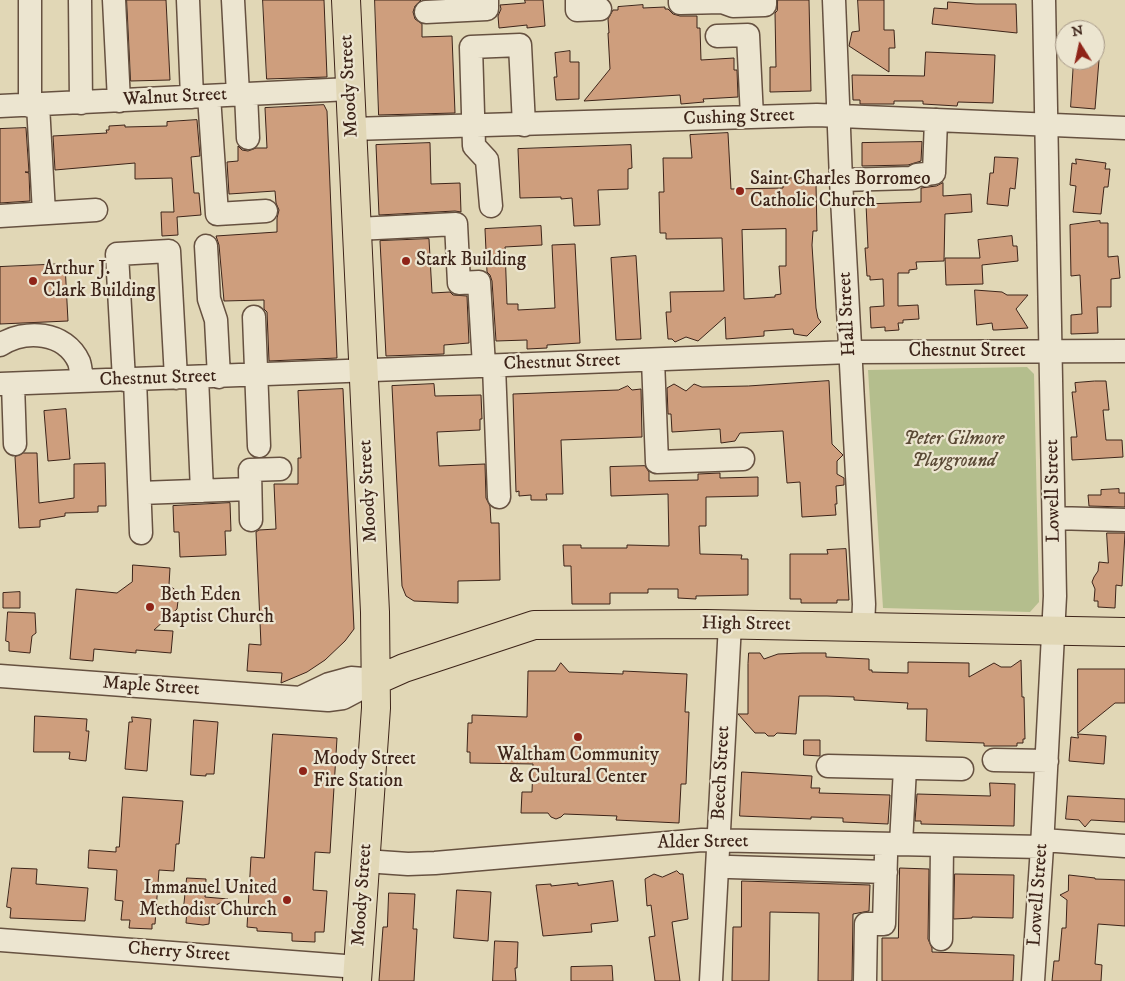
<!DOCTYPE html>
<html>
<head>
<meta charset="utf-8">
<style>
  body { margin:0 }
  #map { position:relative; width:1125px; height:981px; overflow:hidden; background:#e1d7b6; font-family:"IM FELL DW Pica",serif }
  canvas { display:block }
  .north { position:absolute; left:1055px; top:20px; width:50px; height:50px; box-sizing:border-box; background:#ece5d0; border:1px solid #a69887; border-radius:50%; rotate:350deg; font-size:14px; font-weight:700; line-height:20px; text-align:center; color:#3d2419 }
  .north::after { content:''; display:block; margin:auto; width:18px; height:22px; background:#8f2418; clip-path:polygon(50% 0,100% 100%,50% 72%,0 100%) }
</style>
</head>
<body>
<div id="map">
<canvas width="1125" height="981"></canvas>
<div class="north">N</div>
</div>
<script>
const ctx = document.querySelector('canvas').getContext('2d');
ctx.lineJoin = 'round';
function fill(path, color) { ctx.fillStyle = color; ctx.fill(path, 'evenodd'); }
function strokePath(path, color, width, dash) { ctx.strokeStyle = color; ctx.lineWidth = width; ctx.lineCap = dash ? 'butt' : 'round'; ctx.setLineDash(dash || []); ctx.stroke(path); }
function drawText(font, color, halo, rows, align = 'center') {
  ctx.font = font + ' "IM FELL DW Pica",serif'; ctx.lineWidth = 4.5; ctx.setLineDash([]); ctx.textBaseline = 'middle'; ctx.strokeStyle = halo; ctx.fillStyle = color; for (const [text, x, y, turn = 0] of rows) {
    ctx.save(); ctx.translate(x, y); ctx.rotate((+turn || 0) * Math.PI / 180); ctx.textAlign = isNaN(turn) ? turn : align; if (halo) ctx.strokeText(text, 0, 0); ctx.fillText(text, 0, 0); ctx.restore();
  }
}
fill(new Path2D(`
  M1027 367 1034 374 1039 602 1030 612 883 608 868 370Z`), '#b4be8d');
const building = new Path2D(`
  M127 0H166L170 80 131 81Z
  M263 0H324L327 77 267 79Z
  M375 0H421L415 6 413 12 415 19 422 24V37L452 36 455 113 379 115Z
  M525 0H543L545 26 527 28V25L499 28 498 16 501 9 500 5 525 3Z
  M778 0H809L811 91 770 92V67H776L775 13 777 11Z
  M858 0H884V30H894L895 48H889V72L849 46 852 32 859 31Z
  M948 2 976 4H1016L1017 33 932 24 934 8 947 9Z
  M643 5V8L665 7V9H668L673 14 680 16H697V28H700L701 60 734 58V70H737L738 97 703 99 704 102 681 104 680 95 584 101 610 69 608 33H609L608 19 613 10H618V7Z
  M570 51V62H579V99L556 100 554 77H557L555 53Z
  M926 52 995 55 993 103 958 102 957 106 923 104V101H894V104H860V100H853L852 75 924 76Z
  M1074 60H1099L1095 109 1071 107Z
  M324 105 327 111 337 358 269 361 267 312 264 309V300L224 301 219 245 216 236 277 232V218L279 210 276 203 275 191 229 194 227 162 238 161V146L242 150 248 151 256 148H267L265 108Z
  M197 120 200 156 191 157 194 193H199L201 215 177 217 178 235 162 236 161 212H174L172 178 135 179V163L55 170 53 136 107 133 106 130H109V126L125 125V127L167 126V122Z
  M26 128 29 172H25L29 173 30 201 0 203V129Z
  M728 133 731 189 783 188V185L789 184V178L811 177V184H816L817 231H813L812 245 816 308 818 318 821 322 807 336 794 334 793 329 764 331V336L726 339 725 317 698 341 686 337 675 342 672 339H668L666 312H671L670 292 724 291 722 238 666 239V233H660L659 192H664L663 158H692L690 135ZM786 229V266H779L781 294 775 295V297L744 299 742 230Z
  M922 142 921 161 908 165 862 166V143Z
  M430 143 431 184 460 183 461 212 455 211 379 215 376 145Z
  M631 145 632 168 628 169V189L598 190 600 225 574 226 572 198 561 199V197L520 198 518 149Z
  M995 157 1018 158 1015 189 1010 188 1008 206 987 204 990 173H993Z
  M1076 159 1106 163 1105 169H1110L1108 187H1104L1101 214 1073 212 1076 186 1070 185 1072 163 1076 164Z
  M943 183V196L971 194 972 212 945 214 944 261 916 262 917 269 909 270V273H898V306L918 305 919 319 903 320V323H898L899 330 885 331V327L871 328 870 307 884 306 883 279 870 280V276H867L865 248H868L866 204 921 202V188L936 186Z
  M1100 221V223H1108V257L1118 256 1120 278 1111 279V307H1097L1098 333 1071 334V315L1082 314 1080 275 1071 276 1070 225Z
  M541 226 542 245 505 247 507 304H518V310L555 308 552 245 575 244 580 343 547 345V348L527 349V340L496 341 492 281 490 275 487 272 485 229Z
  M1012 236 1013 246H1017L1018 261 982 265 983 284 946 285 945 258H980L978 240Z
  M429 239 432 293 450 292 453 295 467 296 469 343 444 345V354L386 356 380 241Z
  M636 256 641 339 616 340 611 258Z
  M65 264 68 321 0 324V267Z
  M975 290 1002 292 1007 295H1028L1016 309 1028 328 996 330H993L992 323 977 325Z
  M829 381 832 444 843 455 837 461V474L844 478V485L836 486 837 504H835L836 515 802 517 800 482 787 483 783 431 740 433 735 441 721 443 720 429 672 432 671 414H668L667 388 674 384 686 391 694 384 702 387 748 386Z
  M1095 381H1106L1109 410H1103L1106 440H1122L1123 457 1072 460 1071 437H1077L1072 392H1076L1075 383Z
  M434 384 435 396 481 395 482 419H480V430L437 432 439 466 485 464 486 498 490 506 491 523H499L500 580 458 581V603L414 601 406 596 402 586 392 386Z
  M628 386 632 390 641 389 642 437 561 440 563 494H546L547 500H531V495L519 496V491L516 492 513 394 618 390Z
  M343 389 354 629 345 641 325 660 307 672 281 683 282 673 247 671 249 644 261 645 256 532 259 530 276 529 274 484H298V458H301L298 391Z
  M66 409 70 459 48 461 44 411Z
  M24 453H37L39 503 74 498V464L105 463 106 506H98V512L65 513V516L40 520V527L19 528 15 457Z
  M645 466 649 472V481L698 480V474L720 473V478L758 477V496L706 497V526H699L700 554 742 555 741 559H748V595L696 596V599L678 598V589H648V593H610V604H572L571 566H564L563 545H581V548H627V545L669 546 668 494 611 496 610 467Z
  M1119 489V493H1125V507L1089 506 1088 495H1101V490Z
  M230 503 231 531H225L226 555 180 557 179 532H174L173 506Z
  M1107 533H1125L1122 586 1116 585 1115 608 1098 607V601H1094L1095 589 1092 582 1094 577 1098 571 1099 562 1108 563Z
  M846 549 849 600H837V603H801V599H790V554H828L827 550Z
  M133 565 170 568 169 585 179 593 177 609 154 630 173 631 171 653 136 650V653L94 649 93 661 70 659 76 589 117 593 132 582Z
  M20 592V608H3V593Z
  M8 612 35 613 36 633 32 636 30 653 9 651V642L6 641Z
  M749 653H760L764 659 778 654 802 653H826V657L869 659V670H872V672L908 673V662L969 663V677L994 663 1001 667H1011L1021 660 1022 697H1024L1025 739H1023V743H1017V746H984V743L926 741 927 709H907L908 703 854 700V697L827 696H799L796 734 777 733 774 736H768L765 733H755L738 714H748V664Z
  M561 663 569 672 623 674V671L687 674 685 712H689L686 784H681L679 823 616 820 617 816 564 814 561 817 556 819 551 817 548 813H521L522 792H532L533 764 470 763V752H467L468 723H472V715L527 717 528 671H555Z
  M1078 669H1125V703H1115L1078 733Z
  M35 716 87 719 86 731H89L86 761 69 759 70 752H34Z
  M132 717 151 719 147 771 125 769 129 722H132Z
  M194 720 218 722 214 774H206V776L191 775Z
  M273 734 337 738 330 853 315 852 313 890 327 891 324 932H315V942L292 941V933L257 931V928L247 927 251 857 264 858Z
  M1078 734 1106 736 1104 764 1069 761 1071 737 1078 738Z
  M804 740H820V756L804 755Z
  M742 772 812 776 811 788H820L819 793 890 795 888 824 843 822V818L811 817V819L740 816Z
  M990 783 1015 784 1014 826 921 824V821H915L917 794 990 796Z
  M1068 796 1125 799V822L1091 820 1085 827 1079 820 1066 819Z
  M123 797 183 801 179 844H176L174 871 159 870 155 924H152V929L129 928 130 920H121L123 901 115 900 117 870 88 868 89 850 116 852V847H119Z
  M12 868 37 869 36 884 88 888 85 921 10 918 11 908 7 907Z
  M900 868 929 869 928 939 932 948V952L1014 955 1013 981H882V938H898Z
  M677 871 680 874H683L688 919 672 922 680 981H655L649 937 655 936 651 905 647 906 645 879 654 874 662 877Z
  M955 874 1014 875 1013 918 972 917V918L954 919Z
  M1069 875 1095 878V879L1125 880V926L1098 924 1095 964 1102 965 1101 981H1052L1054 961H1059L1062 928H1066L1067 900 1060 895 1068 891Z
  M187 878 206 879 205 897 228 899 210 908 209 924 203 925 186 923 187 908 184 907Z
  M613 881 618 921 591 924 592 932 543 936 536 885 551 884V886L578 883V885Z
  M742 881 870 885 869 911 853 914 852 981H818L819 913 770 912 769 981H732L733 927H741Z
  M457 890 491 892 488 941 454 938Z
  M389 893 415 894 413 929H417L414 981H379L383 927H387Z
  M495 941 518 942 517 968H515L516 981H493Z
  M612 966 613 981H571V967Z`);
fill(building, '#ce9e7d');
strokePath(building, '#3d2419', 1);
const minor = new Path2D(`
  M30 0V106
  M80 0 81 103
  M114 0 119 101
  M188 0 192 97
  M233 0 238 94
  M577 0V10L600 9
  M680 0V3L722 2V0
  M834 0 841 180 864 604 863 627
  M722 2 733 6 765 5V0
  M426 12 487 9V0
  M717 36 748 35 752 117
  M246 94 248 138
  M209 96 217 214 266 211
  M38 105 44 213
  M0 106 350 89
  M352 129 817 115 1125 128
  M841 180 912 178 917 175 934 173 936 120
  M491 206 487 160 474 146 471 47 520 45 524 125
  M0 216 96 210
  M357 229 456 224 459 283 479 282 484 366
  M206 246 209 299 216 320 219 377
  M254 317 259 446
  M0 345C25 329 65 331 79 362 81 368 81 375 82 381
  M653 360 657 462 743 459
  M494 366 499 497
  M197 377 202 491
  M124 380 117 254 169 251 176 378
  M135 380 141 533
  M0 384 851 352 1125 351
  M13 384 15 444
  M140 493 250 489
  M1054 518 1125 520
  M251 520 250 470 280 469
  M0 676 328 700 343 698 377 680
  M304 696 329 684 351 678 377 680
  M994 760 1047 761
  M828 766 962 769
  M1043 840 1125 846
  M901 844 905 768
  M365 861 408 864 435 863 702 840 1042 847
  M730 867 886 872
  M941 939 942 845
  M0 940 358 967
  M711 981 730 624
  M865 981 866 924H884L886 856
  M1033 981 1042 847 1055 596 1044 0`);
const major = new Path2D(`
  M346 0 375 612 376 708 357 981
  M377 680 404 668 534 625 706 624 1125 632`);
strokePath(minor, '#665140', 25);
strokePath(major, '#3d2419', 30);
strokePath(minor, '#ece5d0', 22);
strokePath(major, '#e1d7b6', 28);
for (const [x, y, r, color] of [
  [740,191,5,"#8f2418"],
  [406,261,5,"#8f2418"],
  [33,281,5,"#8f2418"],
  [150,607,5,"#8f2418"],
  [578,737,5,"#8f2418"],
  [303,771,5,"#8f2418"],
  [287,900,5,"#8f2418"]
]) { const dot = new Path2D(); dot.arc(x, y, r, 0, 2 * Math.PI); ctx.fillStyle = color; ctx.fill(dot); strokePath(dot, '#ece5d0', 2); }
drawText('19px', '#3d2419', '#ece5d0', [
  ["Moody Street",350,86,-93],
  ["Walnut Street",175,98,-3],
  ["Cushing Street",739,118,-2],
  ["Hall Street",848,314,-93],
  ["Chestnut Street",967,352],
  ["Chestnut Street",562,363,-2],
  ["Chestnut Street",158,379,-2],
  ["Moody Street",369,491,-93],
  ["Lowell Street",1054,491,-91],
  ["High Street",746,625,1],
  ["Maple Street",151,687,4],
  ["Beech Street",722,773,-87],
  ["Alder Street",703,843,-1],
  ["Moody Street",363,895,-86],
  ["Lowell Street",1039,895,-86],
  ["Cherry Street",179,953,4]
]);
drawText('19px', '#3d2419', '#ece5d0', [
  ["Saint Charles Borromeo",750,180],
  ["Catholic Church",750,202],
  ["Stark Building",416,261],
  ["Arthur J.",43,270],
  ["Clark Building",43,292],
  ["Beth Eden",160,596],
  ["Baptist Church",160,618],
  ["Waltham Community",578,756,"center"],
  ["& Cultural Center",578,778,"center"],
  ["Moody Street",313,760],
  ["Fire Station",313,782],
  ["Immanuel United",277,889,"right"],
  ["Methodist Church",277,911,"right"]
], 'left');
drawText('italic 19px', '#5b4a36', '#ece5d0', [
  ["Peter Gilmore",954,440],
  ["Playground",954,462]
]);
</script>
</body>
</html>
